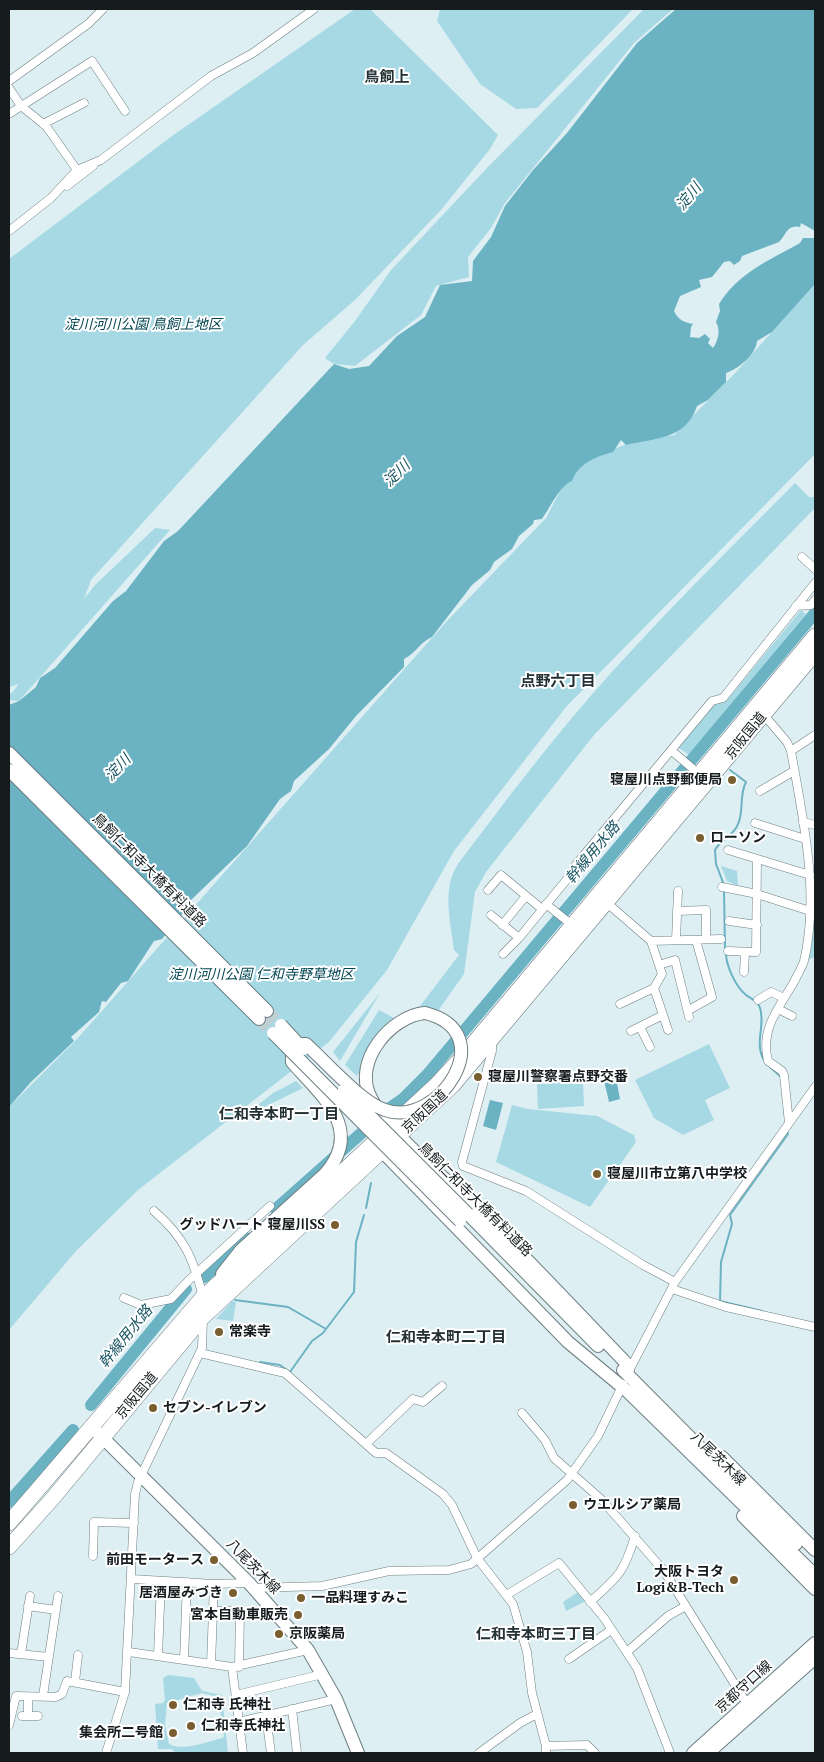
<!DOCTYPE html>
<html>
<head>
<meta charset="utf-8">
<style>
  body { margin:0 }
  #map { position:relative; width:824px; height:1762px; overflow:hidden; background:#ddeff3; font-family:"PT Serif",serif }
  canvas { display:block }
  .frame { position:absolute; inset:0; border:10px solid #161c1e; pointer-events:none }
</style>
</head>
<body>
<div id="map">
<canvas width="824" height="1762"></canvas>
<div class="frame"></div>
</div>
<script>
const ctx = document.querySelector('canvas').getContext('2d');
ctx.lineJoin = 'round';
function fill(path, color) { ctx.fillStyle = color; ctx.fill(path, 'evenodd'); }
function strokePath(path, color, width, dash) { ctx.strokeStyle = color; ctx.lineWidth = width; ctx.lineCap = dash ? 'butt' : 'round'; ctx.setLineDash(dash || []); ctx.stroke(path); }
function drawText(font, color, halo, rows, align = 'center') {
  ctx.font = font + ' "PT Serif","Noto Sans JP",serif'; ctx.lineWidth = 4; ctx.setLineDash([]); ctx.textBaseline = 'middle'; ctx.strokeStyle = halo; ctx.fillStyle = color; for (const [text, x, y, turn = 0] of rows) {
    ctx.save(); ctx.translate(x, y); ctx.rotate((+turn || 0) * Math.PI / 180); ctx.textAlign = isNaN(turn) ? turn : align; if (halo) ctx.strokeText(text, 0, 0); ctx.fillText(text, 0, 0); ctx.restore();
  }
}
fill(new Path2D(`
  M355 9H370L498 135 490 149 441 210 355 300 303 345 91 580 84 599 95 585 155 528 170 530 19 701 9 700V692L12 693 19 684 9 687V259L172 136Z
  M440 9H633L537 108 516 109 480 84 437 21Z
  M644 9H673L634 43 505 203 491 228 468 257 469 277 436 286 421 315 355 366 334 364 325 358 355 321 391 270 487 168Z
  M815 284V454L566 707 454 851 387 970 329 1042 138 1190 76 1251 9 1330V1107L77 1039 446 622 546 518 561 489 587 459 632 442 674 435 736 372Z
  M795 483 809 497H815V508L594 735 486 872 475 892 464 974 438 1011 420 1006 459 955 454 950C451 922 441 890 458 864 506 800 555 735 610 674 669 609 732 546 795 483Z
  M801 610 806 614 689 755 678 747 716 702 728 699Z
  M721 866 737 871 738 886 727 881Z
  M814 914 815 957 808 960Z
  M380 993 340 1061 333 1052Z
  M379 1010 396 1019 377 1037 357 1076 345 1065Z
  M709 1044 730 1088 705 1100 714 1120 683 1135 654 1118 635 1080Z
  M296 1081 303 1088 240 1119 273 1093Z
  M583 1081 584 1106 538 1109 537 1084Z
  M512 1105 528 1109 597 1116 634 1135 636 1142 590 1207 496 1162Z
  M232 1301 236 1302 233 1321 216 1319Z
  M578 1592 586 1601 566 1611 563 1602Z
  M168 1675 194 1678 202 1691 222 1695 228 1753H175L172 1749H158L155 1704 163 1703 165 1700 163 1678ZM202 1693 218 1697 224 1736 223 1738C209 1741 182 1752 169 1744L165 1724 167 1703Z`), '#a7d9e4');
fill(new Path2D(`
  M676 9H815V231L801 223 800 227C787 224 786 235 779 242L742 256 740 261 734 265 730 261 724 262 712 277 699 280 701 287 680 296 674 311C678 320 684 322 693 324L691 327 690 337 699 338 705 334 710 339 708 343 713 348C718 341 721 330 716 322L720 311 719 304C738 273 770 260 800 243L803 238H815V284L772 332 757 341C756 355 738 369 726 373V382L708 400 697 406C686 440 654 438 626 445L621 440 613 452C595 457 579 463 572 481 560 485 550 508 542 519L534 520 533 524 519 536 512 549 494 562 490 570 472 585 432 637C420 642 416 653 404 659V667L356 716 329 749 294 781 291 791 280 799 247 846 188 903 184 912 162 939 154 941 128 981 121 983 106 1002 102 1001 99 1012 71 1037 74 1041 31 1082 9 1107V705L19 701 36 687 40 678 55 668 113 601 126 591 164 541 178 531 334 364 349 369 369 366 397 336 425 317 440 285 472 281 473 261 491 237 505 206 533 170 567 133 637 43Z
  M615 1073 620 1099 609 1102 603 1076Z
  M490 1100 503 1103 496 1130 483 1126Z`), '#6bb2c3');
strokePath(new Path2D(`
  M701 748 705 752
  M682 770 685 777
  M724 885 716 864 715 850C721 839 734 836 738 824 744 811 739 795 746 782L730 770
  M724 891 725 949
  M726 953C726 966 736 987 746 995 751 999 758 1000 760 1008 766 1026 753 1043 765 1062
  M770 1067 781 1077
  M784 1109 786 1122
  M366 1208 371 1183
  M235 1300 288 1307 326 1329
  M762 1311 720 1301 721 1262 732 1224 730 1215 788 1134 787 1131
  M260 1362 280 1365 287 1370
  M290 1372 312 1341 323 1333 354 1292 356 1242 364 1215`), '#6bb2c3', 2);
strokePath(new Path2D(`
  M390 1108 403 1099 427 1075 815 613
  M276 1209 375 1121
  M204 1277 246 1238
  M91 1405 186 1289
  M9 1502 73 1430`), '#6bb2c3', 12);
strokePath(new Path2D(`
  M267 1011 281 1025
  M259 1019 273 1033`), '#bfcfd3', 12, [12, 6]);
const street = new Path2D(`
  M9 81 88 24 103 9
  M9 88 21 106 46 126 77 170
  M9 114 92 61 125 111
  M43 124 84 103
  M67 186 93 166
  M9 231 51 198 77 170 101 160 211 76 253 53 314 9
  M802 557 815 569
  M796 606 811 605 815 600
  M764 715 787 742 791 751C803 819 820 892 804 961 802 968 797 975 794 982 778 1009 760 1029 768 1061L782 1071 784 1075 789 1123
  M672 751 699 774
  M791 751 815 735
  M760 791 794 771
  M803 822 815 825
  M755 823 805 839
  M728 850 810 875
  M722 887 757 894 810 911
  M488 890 501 875 542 909
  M607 903 651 941 662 974 654 988 620 1004
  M546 904 572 925
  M677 911 706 910V939
  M491 915 519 938
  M729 921 757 925
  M502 925 526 896
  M676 940 678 891
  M651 941 721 939
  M728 951 756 952 757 859
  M503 954 519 938 572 873 574 867 712 701 723 698 815 583
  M659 965 675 960 689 1017
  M744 972 745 952
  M654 988 668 1030
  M758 1000 771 992 784 998
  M778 1009 792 1016
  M689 1010 712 997 696 940
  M640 1027 650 1047
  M631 1031 663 1015
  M492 1042V1051L462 1162 463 1166 526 1191 643 1265 675 1282
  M154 1211C185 1238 193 1258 203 1297
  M672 1289 726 1307 815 1327
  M124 1298 141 1305 171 1299 188 1281 270 1206
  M200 1353 285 1373 376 1453H386L443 1494 452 1505 477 1558 513 1604 527 1652 532 1693 546 1746V1753
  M629 1371 675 1282 815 1087
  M522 1413 545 1440 554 1458 602 1500 664 1571 749 1707
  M366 1444 413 1399 423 1402 442 1386
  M93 1556 94 1522 134 1523
  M132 1579 214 1584 249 1583
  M253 1588 322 1586 389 1571 449 1570 471 1564 567 1480 598 1436 623 1384
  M508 1594 559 1563 604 1618 637 1668 670 1753
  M590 1602C618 1577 624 1573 635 1536
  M28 1606 56 1610
  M213 1611H240L239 1667
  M129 1652 232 1667 308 1650
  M627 1652 668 1616 686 1606
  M9 1653 49 1657
  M21 1654 30 1596
  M158 1656 161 1581
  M569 1659 611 1630
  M184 1660 187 1582
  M211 1664 214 1584
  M232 1667 243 1753
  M75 1682 78 1655
  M236 1695 323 1674
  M43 1696 58 1596
  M28 1697V1716
  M292 1709 297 1753
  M22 1716H38
  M266 1716 271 1753
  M239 1722 336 1699
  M9 1725 16 1696 56 1697 62 1694 67 1681 125 1692
  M546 1746 587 1745 595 1753
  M106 1753 125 1692 135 1494 138 1482 202 1348 203 1319
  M479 1753 520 1723 537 1714`);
const primary = new Path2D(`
  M9 753 267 1011
  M9 770 259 1019
  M425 1013C391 1016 353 1061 370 1096 386 1131 443 1176 471 1203 525 1256 575 1310 627 1364L628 1375
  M376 1145 568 1342 627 1391 815 1575
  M468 1214 598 1346
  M222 1274 241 1250 325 1174C365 1128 321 1096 292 1062V1052
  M623 1370 796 1544
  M96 1431 249 1583 308 1650 336 1699 358 1753
  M722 1457 815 1550
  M743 1516 815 1589
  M693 1753 815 1643
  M708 1753 815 1658`);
const highway = new Path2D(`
  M9 1523 203 1297 339 1175 436 1085 462 1057 815 636
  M9 1547 53 1498 203 1317 453 1085 815 653`);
strokePath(street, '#6e7e82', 9);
strokePath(primary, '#6e7e82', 14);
strokePath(highway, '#6e7e82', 16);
strokePath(street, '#fff', 8);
strokePath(primary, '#fff', 12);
strokePath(highway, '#fff', 15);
const primaryBridge = new Path2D(`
  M281 1025 303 1049
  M273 1033 460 1221
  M298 1044H306C326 1062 361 1102 385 1110 438 1129 503 1032 425 1013
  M344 1090 468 1214`);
strokePath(primaryBridge, '#6e7e82', 14, []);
strokePath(primaryBridge, '#fff', 12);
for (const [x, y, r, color] of [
  [732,780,5,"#795e30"],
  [700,838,5,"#795e30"],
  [478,1077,5,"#795e30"],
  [597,1174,5,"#795e30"],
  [335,1225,5,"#795e30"],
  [219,1332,5,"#795e30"],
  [153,1408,5,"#795e30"],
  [573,1505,5,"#795e30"],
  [214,1560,5,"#795e30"],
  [734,1580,5,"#795e30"],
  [233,1593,5,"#795e30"],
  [301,1598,5,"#795e30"],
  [298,1615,5,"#795e30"],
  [279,1634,5,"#795e30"],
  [173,1705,5,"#795e30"],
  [191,1726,5,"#795e30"],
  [173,1733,5,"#795e30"]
]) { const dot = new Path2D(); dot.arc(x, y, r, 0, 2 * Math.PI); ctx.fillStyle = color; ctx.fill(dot); strokePath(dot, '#fff', 2); }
drawText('italic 14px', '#004551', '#fff', [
  ["淀川河川公園 鳥飼上地区",143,325],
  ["淀川河川公園 仁和寺野草地区",261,975]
]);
drawText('14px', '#161c1e', '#fff', [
  ["京阪国道",746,736,-51],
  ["鳥飼仁和寺大橋有料道路",149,871,45],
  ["京阪国道",425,1112,-43],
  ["鳥飼仁和寺大橋有料道路",475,1200,45],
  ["京阪国道",137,1396,-50],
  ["八尾茨木線",718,1459,44],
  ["八尾茨木線",253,1567,46],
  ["京都守口線",744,1687,-42]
]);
drawText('bold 14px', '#161c1e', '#fff', [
  ["寝屋川点野郵便局",722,780,"right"],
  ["ローソン",710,838],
  ["寝屋川警察署点野交番",488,1077],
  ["寝屋川市立第八中学校",607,1174],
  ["グッドハート 寝屋川SS",325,1225,"right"],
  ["常楽寺",229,1332],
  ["セブン-イレブン",163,1408],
  ["ウエルシア薬局",583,1505],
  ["前田モータース",204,1560,"right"],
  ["大阪トヨタ",724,1572,"right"],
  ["Logi&B-Tech",724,1588,"right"],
  ["居酒屋みづき",223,1593,"right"],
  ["一品料理すみこ",311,1598],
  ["宮本自動車販売",288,1615,"right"],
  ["京阪薬局",289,1634],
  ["仁和寺 氏神社",183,1705],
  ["仁和寺氏神社",201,1726],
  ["集会所二号館",163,1733,"right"]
], 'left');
drawText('bold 15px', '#233135', '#fff', [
  ["鳥飼上",387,78],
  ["点野六丁目",558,682],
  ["仁和寺本町一丁目",279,1115],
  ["仁和寺本町二丁目",446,1338],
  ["仁和寺本町三丁目",536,1635]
]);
drawText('italic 15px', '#1c5864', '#fff', [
  ["淀川",689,197,-50],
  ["淀川",397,474,-44],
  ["淀川",118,768,-46],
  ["幹線用水路",593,853,-50],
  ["幹線用水路",126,1337,-51]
]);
</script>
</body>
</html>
